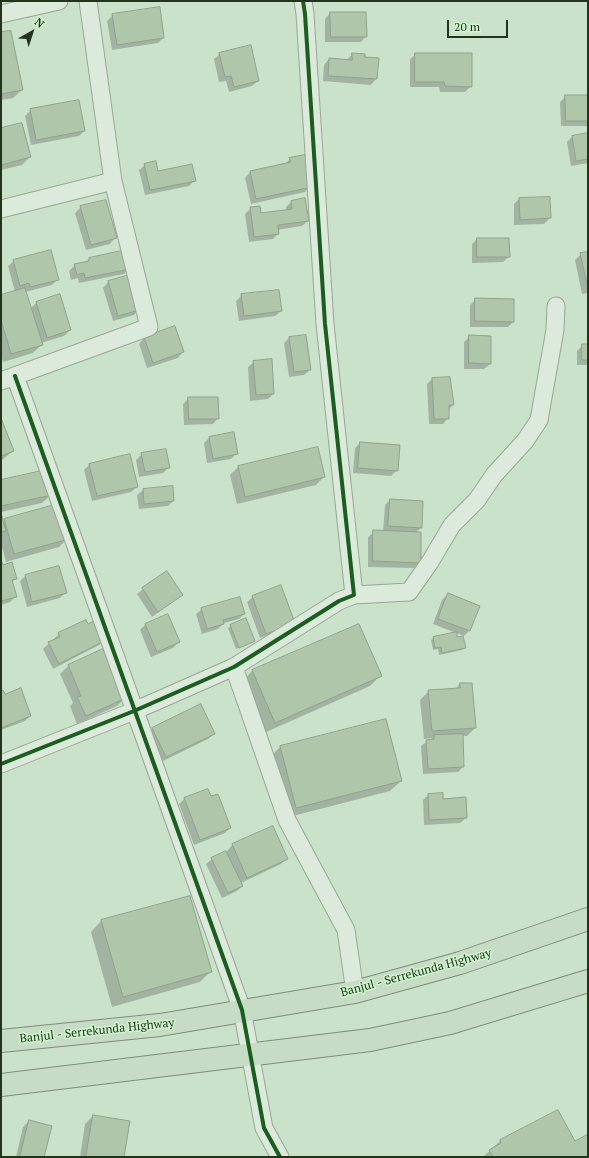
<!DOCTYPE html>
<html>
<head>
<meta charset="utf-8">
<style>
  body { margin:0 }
  #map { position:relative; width:589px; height:1158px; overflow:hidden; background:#cbe2ca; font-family:"PT Serif",serif }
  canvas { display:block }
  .frame { position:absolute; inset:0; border:2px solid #22351c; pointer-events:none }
  .north { position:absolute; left:12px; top:12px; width:40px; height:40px; -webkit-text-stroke:3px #cff5ce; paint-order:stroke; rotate:39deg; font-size:11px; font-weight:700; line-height:16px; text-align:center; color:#22351c }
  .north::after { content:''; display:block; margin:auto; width:14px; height:18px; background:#22351c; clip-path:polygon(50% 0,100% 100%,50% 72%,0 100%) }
  .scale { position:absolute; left:447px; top:20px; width:61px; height:18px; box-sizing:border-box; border:2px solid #22351c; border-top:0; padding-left:5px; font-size:12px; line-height:14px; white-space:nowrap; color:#22351c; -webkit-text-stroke:3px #cff5ce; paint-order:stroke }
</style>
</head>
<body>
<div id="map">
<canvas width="589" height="1158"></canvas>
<div class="frame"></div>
<div class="north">N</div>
<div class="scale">20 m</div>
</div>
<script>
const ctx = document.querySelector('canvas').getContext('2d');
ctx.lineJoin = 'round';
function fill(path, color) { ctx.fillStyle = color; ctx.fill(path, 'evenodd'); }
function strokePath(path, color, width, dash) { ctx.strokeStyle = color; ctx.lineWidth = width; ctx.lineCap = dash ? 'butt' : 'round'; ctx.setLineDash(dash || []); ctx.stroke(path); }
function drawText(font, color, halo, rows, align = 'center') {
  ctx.font = font + ' "PT Serif",serif'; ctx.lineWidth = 3; ctx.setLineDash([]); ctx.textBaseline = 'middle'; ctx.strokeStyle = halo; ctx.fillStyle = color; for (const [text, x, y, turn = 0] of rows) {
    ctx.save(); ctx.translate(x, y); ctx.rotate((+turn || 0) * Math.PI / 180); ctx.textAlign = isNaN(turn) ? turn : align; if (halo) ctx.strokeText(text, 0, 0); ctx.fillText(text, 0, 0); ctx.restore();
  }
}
fill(new Path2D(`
  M330 13 366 36 361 42H325V19Z
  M113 15 163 38 158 43 112 50 107 21Z
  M1 33 22 90 13 98 1 100Z
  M220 54 258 81 252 86 229 92 226 81 219 82 214 59Z
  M352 54 364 58 378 59 376 79 371 85 323 81 324 65 329 59 347 60Z
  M416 54 471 86 465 92H440L439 87H410V59Z
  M566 96H588V126H561L560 102Z
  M31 110 84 131 79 136 31 145 25 116Z
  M1 129 30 157 22 165 1 170Z
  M588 134V163L571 166 567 142 572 137Z
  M290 159 311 186 305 192 251 204 245 178 250 172 284 165Z
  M145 165 157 172 195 180 189 186 145 195 139 170Z
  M519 199 550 218 544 224 514 225V204Z
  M305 200 308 221 302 226 277 230 278 234 273 239 249 242 245 214 251 208 260 214 286 210V207L291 202Z
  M81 207 115 238 110 244 86 250 75 213Z
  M477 239 509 257 503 262 472 263V244Z
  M588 253V293L582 294 575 260 581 254Z
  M89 259 129 268 124 274 79 283 78 278 71 280 69 271 75 265 85 263Z
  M14 261 58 279 52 285 25 292 30 309 36 303 70 330 64 336 41 343V345L33 353 3 362 1 355V296L15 292 8 266Z
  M108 282 139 309 134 315 113 321 103 288Z
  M242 295 281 311 275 316 239 321 236 301Z
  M476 299 513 322 508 327H470V305Z
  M175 328 183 352 178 358 147 368 139 344 144 338Z
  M470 336 490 364 484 369H464V342Z
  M289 338 310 370 304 375 289 377 284 343Z
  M588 339V365H577V351L583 345H588Z
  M254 362 273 394 268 399 250 401 248 367Z
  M432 379 453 405 448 410V418L443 424H429L427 384Z
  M189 398 218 418 213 424 184 425 183 404Z
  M1 421 13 451 1 461Z
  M209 438 237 453 231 459 207 463 204 443Z
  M360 443 397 470 391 476 353 473 355 448Z
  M317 448 324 477 316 485 237 504 230 475 238 467Z
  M142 454 169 467 163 473 139 477 136 460Z
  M90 464 137 487 131 492 92 501 84 470Z
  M1 481 51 495 42 503 1 512Z
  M172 487 173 501 168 506 139 509 137 495 143 490Z
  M390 500 421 528 415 533 420 562 414 568 368 567V537L374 532H383L385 505Z
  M1 515 3 522 5 520 68 538 59 547 6 562 1 543Z
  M1 562 2 566 16 578 11 583 15 597 10 602 1 605Z
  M25 576 66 592 60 598 27 607 20 581Z
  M143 589 182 595 152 617 137 594Z
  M448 594 469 631 464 636 433 624 442 600Z
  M253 597 289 628 260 638 247 602Z
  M202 609 244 614 239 619 224 623 218 629 202 634 196 614Z
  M86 621 88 625 105 640 99 645 53 669 43 649 59 634Z
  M146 624 179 642 173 648 151 657 140 630Z
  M358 625 381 675 370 686 264 733 242 682 252 671Z
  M231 626 254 641 236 649 228 628Z
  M434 638H457L465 648 462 650 439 655 438 649 433 650 431 640Z
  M102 651 125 698 117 706 77 724 70 706 73 703 60 674 68 666Z
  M460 684 475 728 467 736H462L463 767 458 772 423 774 421 746 432 738 424 739 420 700 429 691 455 689Z
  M1 692 30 716 25 721 1 730Z
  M385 720 401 781 390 791 285 818 270 757 280 747Z
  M153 728 214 734 208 739 161 762 147 734Z
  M208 790 211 798 230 828 225 833 194 845 179 804 184 799Z
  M428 795 443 800 466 818 460 823 424 825 423 800Z
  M272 827 287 859 281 864 241 883 242 886 237 891 222 898 206 864 212 859 227 851 232 845Z
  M189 897 210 972 200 982 112 1007 91 932 101 921Z
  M557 1111 574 1143 588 1135V1157H483L500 1141Z
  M93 1116 123 1157H80L85 1124Z
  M29 1121 43 1157H16L23 1127Z`), '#0003');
const building = new Path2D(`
  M160 7 164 38 117 45 112 14Z
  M330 12H366L367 37H331Z
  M11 31 23 90 1 94V32Z
  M251 45 259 81 234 87 231 76 225 77 219 53Z
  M352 53 365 54V57L379 58 377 79 328 76 329 58 352 60Z
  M415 53H472V87L445 86 444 82H415Z
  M565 95H588V121H566Z
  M79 100 85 131 36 140 30 109Z
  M22 123 31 157 1 165V128Z
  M588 133V159L576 161 572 136Z
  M305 155 312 187 256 199 250 171 291 162 289 158Z
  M156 161 158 171 192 164 196 181 150 190 144 164Z
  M550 197 551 218 520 220 519 198Z
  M305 198 309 221 278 225 279 234 254 237 250 207 260 206 261 213 292 209 291 201Z
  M106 200 117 238 91 245 80 206Z
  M477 238H509L510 257H477Z
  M51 250 59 280 30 287 29 283 20 286 13 260Z
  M126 250 130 269 85 278 84 273 77 275 74 264 89 261V258Z
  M588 252V289L580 253Z
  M130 275 140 310 118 316 108 281Z
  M25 288 43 345 11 354 1 320V295Z
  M279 290 282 311 244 316 241 294Z
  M60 294 71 330 47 338 36 302Z
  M475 298 514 299V322L475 321Z
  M175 326 184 352 153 363 144 337Z
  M306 335 311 370 294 372 289 337Z
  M469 335 491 336V364L469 363Z
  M582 344H588V360H582Z
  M272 359 274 394 256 395 253 361Z
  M450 377 454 405H449V419H434L432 378Z
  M188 397H218L219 419H189Z
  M1 418 14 451 1 456Z
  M234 432 238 454 213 459 209 437Z
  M360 442 400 445 398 471 358 468Z
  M318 447 325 477 245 497 238 466Z
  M166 449 170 468 145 472 141 453Z
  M130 454 138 487 97 496 89 464Z
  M46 470 52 495 1 506V480Z
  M173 486 174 501 144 504 143 489Z
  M390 499 423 501 422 528 388 526Z
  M58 504 69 539 14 554 4 519Z
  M1 513 6 531 1 532Z
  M373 530 421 532V563L373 561Z
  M1 560 3 565 12 562 17 579 12 580 17 597 1 601Z
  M59 566 67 593 32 602 25 575Z
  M167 571 183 595 158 612 142 588Z
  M281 585 295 623 266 634 252 596Z
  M448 593 480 606 470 631 438 619Z
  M240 597 245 614 223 620 224 624 207 629 201 608Z
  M168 614 180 642 157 652 145 624Z
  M246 618 255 641 239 648 230 625Z
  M86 620 88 624 96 620 106 640 59 664 48 642 60 637 58 633Z
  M359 624 382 676 275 723 252 670Z
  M457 632V637L463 636 466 648 442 653 441 647 435 648 433 637Z
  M103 649 126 698 86 716 77 697 81 696 68 665Z
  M460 683H472L476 728 432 731 428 690 460 688Z
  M21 688 31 716 1 728V691L3 690 5 694Z
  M201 704 215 734 166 757 152 728Z
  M386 719 402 781 296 808 280 746Z
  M463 734 464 767 428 769 426 740 434 739V735Z
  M208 789 211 796 218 794 231 828 200 840 184 798Z
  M443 793V799L466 797 467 818 429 820 428 794Z
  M273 826 288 859 247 878 232 844Z
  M226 851 243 886 228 893 211 858Z
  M190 896 212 972 123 997 101 920Z
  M558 1110 575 1141 588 1134V1157H493L489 1150 501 1143 500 1140Z
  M93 1115 130 1121 124 1157H86Z
  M29 1120 52 1126 44 1157H20Z`);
fill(building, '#b0c6ab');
strokePath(building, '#8ea28a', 1);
const minor = new Path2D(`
  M1 14 59 1
  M1 209 113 181
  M15 376 242 1010 264 1128 280 1157
  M1 381 149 327 113 181 88 1
  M354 595 409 592 430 562 452 525 477 500 494 475 525 441 539 420 555 330 556 306
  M234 667 287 820 346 930 355 992
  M1 764 134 711 234 667 339 601 354 595 325 324 305 14 303 1`);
const trunk = new Path2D(`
  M1 1041 160 1025 355 992 460 963 588 919
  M1 1085 370 1040 450 1023 588 981`);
strokePath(minor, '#96a794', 19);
strokePath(trunk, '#7d8c7a', 24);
strokePath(minor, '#dceadb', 17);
strokePath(trunk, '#c6dcc4', 22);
strokePath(new Path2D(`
  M15 376 242 1010 264 1128 280 1157
  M1 764 134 711 234 667 339 601 354 595 325 324 305 14 303 1`), '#1b5e20', 4);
drawText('12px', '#22351c', '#cff5ce', [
  ["Banjul - Serrekunda Highway",416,973,-15],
  ["Banjul - Serrekunda Highway",97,1031,-6]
]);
</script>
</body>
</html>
